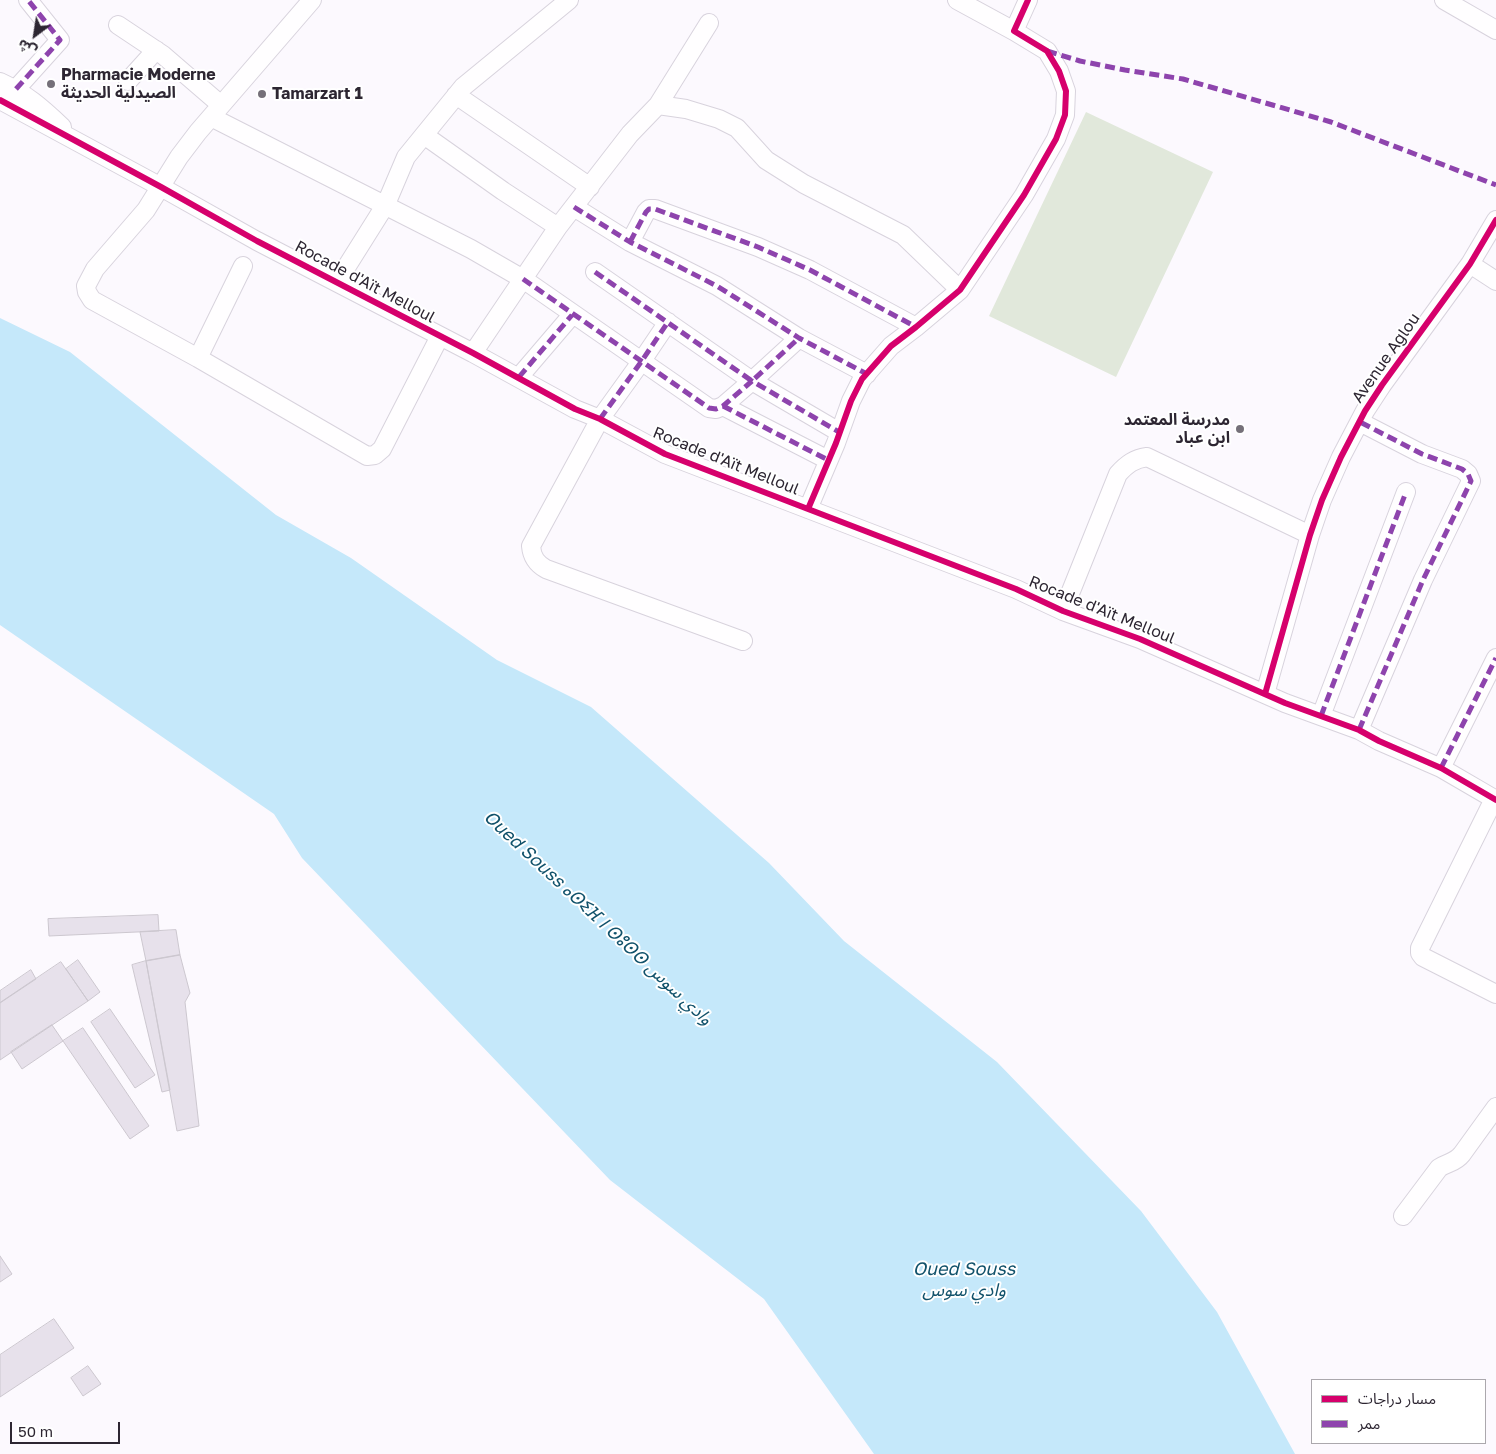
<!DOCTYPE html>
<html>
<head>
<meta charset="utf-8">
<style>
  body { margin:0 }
  #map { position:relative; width:1496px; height:1454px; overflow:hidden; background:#fcf9fe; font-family:"Golos Text","Noto Sans Arabic",sans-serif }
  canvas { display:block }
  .legend { position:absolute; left:1311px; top:1379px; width:175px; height:65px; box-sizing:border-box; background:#fff; border:1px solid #aba8ad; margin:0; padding:6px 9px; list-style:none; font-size:15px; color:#2d2632 }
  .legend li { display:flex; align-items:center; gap:10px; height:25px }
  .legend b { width:25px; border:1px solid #aba8ad }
  .north { position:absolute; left:10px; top:10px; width:50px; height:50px; -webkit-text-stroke:4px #fff; paint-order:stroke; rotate:211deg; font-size:14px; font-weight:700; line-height:20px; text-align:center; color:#2d2632 }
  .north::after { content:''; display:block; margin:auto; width:18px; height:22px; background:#2d2632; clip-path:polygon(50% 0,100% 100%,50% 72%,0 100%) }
  .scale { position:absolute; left:10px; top:1422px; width:110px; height:22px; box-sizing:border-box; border:2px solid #2d2632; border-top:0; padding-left:6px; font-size:15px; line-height:18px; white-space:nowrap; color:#2d2632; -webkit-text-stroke:4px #fff; paint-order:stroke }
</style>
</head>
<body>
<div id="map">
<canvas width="1496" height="1454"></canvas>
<ul class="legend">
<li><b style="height:6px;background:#d6006c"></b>مسار دراجات</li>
<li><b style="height:6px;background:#8e44ad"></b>ممر</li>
</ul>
<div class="north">ش</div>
<div class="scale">50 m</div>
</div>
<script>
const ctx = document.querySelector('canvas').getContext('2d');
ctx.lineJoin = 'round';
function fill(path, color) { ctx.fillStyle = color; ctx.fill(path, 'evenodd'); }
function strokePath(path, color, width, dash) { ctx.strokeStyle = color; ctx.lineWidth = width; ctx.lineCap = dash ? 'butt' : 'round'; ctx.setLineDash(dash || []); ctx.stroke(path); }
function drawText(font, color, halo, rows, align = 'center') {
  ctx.font = font + ' "Golos Text","Noto Sans Arabic","Noto Sans Tifinagh",sans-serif'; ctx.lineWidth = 4; ctx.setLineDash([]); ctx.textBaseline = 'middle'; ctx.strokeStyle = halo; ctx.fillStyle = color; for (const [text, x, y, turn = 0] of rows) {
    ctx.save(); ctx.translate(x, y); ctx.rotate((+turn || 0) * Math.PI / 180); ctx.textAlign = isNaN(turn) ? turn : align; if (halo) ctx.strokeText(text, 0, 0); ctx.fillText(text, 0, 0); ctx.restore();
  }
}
fill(new Path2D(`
  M1086 112 1213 172 1116 377 989 316Z`), '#e1e8db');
fill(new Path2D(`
  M0 318 70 352 276 515 351 558 497 660 591 707 769 863 844 941 997 1062 1141 1211 1217 1312 1295 1454H874L764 1299 610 1180 302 858 274 814 0 625Z`), '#c5e8fa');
const building = new Path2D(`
  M158 915 159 931 49 936 48 919Z
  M176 930 180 955 146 961 140 932Z
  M180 955 190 993 185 1002 199 1126 177 1131 146 961Z
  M78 960 100 992 88 1001 66 969Z
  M146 961 170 1090 162 1092 132 965Z
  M61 962 88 1001 0 1060V1003Z
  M31 970 36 979 0 1003V991Z
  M110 1009 155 1075 135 1088 91 1022Z
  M52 1025 63 1041 22 1069 11 1052Z
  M83 1028 149 1126 130 1139 63 1041Z
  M0 1256 12 1274 0 1282Z
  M54 1319 74 1348 0 1397V1355Z
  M88 1366 101 1384 83 1396 71 1378Z`);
fill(building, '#e7e1eb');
strokePath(building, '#ccc7cf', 1);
const minor = new Path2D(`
  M312 0 198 132 179 157 146 210 95 269 86 286 87 292 92 300 198 358 367 456 375 455 382 449 440 336
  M957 0 1014 31
  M1444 0 1496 30
  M118 25 163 55 221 105
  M128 81 156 50
  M0 82C26 94 41 107 62 127
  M16 89 60 40 28 0
  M456 95 590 187
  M0 100 161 187 257 241 473 353 575 409 600 419 665 454 1016 589 1063 611 1140 639 1285 703 1359 730 1379 741 1441 768 1496 800
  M658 105 686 109 719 119 737 128 766 160 804 184 903 235 960 290
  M211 117 471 249 523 279 709 408 716 409 723 406 752 381 839 432
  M424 135 503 191 558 227
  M574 207 630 242 717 286 799 338 867 374
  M630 242 646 212 649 209H655L758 247 810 270 916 327
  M1470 264 1496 281
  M595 272 752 381 799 338
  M337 282 386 204 406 157 463 87 569 0
  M668 322 641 362 600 419 531 546C532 558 537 564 546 569L743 641
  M473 353 558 227 630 134 658 105 709 23
  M198 358 243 266
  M519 377 572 315
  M723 406 828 460
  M808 509 836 443 851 401 862 379 891 346 916 327 960 290 1024 195 1056 139 1065 115 1066 91 1059 71 1047 51 1014 31 1028 0
  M1063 611 1118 474C1127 464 1134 459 1147 457L1310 535
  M1265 694 1310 535 1322 500 1341 457 1365 411 1382 385 1470 264 1496 220
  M1321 716 1406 492
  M1359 730 1423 580 1471 481 1468 474 1462 469 1422 454 1360 422
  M1441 768 1496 658
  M1494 799 1420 948V953L1423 957 1496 994
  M1403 1216 1439 1168C1448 1162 1455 1163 1462 1154L1496 1107`);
strokePath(minor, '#d8d3dd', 20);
strokePath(minor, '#fffeff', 18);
strokePath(new Path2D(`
  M1047 51 1080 61 1125 70 1183 79 1331 122 1496 185
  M16 89 60 40 28 0
  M574 207 630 242 717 286 799 338 867 374
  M630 242 646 212 649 209H655L758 247 810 270 916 327
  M595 272 752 381 799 338
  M523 279 709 408 716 409 723 406 752 381 839 432
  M519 377 572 315
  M723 406 828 460
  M600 419 641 362 668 322
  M1321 716 1406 492
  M1359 730 1423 580 1471 481 1468 474 1462 469 1422 454 1360 422
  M1441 768 1496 658`), '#8e44ad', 5, [10, 5]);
strokePath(new Path2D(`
  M0 100 161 187 257 241 473 353 575 409 600 419 665 454 1016 589 1063 611 1140 639 1285 703 1359 730 1379 741 1441 768 1496 800
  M808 509 836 443 851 401 862 379 891 346 916 327 960 290 1024 195 1056 139 1065 115 1066 91 1059 71 1047 51 1014 31 1028 0
  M1265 694 1310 535 1322 500 1341 457 1365 411 1382 385 1470 264 1496 220`), '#d6006c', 6);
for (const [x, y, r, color] of [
  [51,84,5,"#757079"],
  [262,94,5,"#757079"],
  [1240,429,5,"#757079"]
]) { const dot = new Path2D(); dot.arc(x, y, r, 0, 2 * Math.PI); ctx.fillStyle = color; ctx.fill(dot); strokePath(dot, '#fff', 2); }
drawText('bold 16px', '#2d2632', '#fff', [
  ["Pharmacie Moderne",61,75],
  ["الصيدلية الحديثة",61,93],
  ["Tamarzart 1",272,94],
  ["مدرسة المعتمد",1230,420,"right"],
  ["ابن عباد",1230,438,"right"]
], 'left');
drawText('16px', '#2d2632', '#fff', [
  ["Rocade d'Aït Melloul",365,282,28],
  ["Avenue Aglou",1386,358,-55],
  ["Rocade d'Aït Melloul",726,461,22],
  ["Rocade d'Aït Melloul",1102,610,22]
]);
drawText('italic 18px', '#11526b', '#fff', [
  ["Oued Souss ⴰⵙⵉⴼ ⵏ ⵙⵓⵙⵙ وادي سوس",598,918,43],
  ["Oued Souss",964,1269],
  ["وادي سوس",964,1290]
]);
</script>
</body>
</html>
